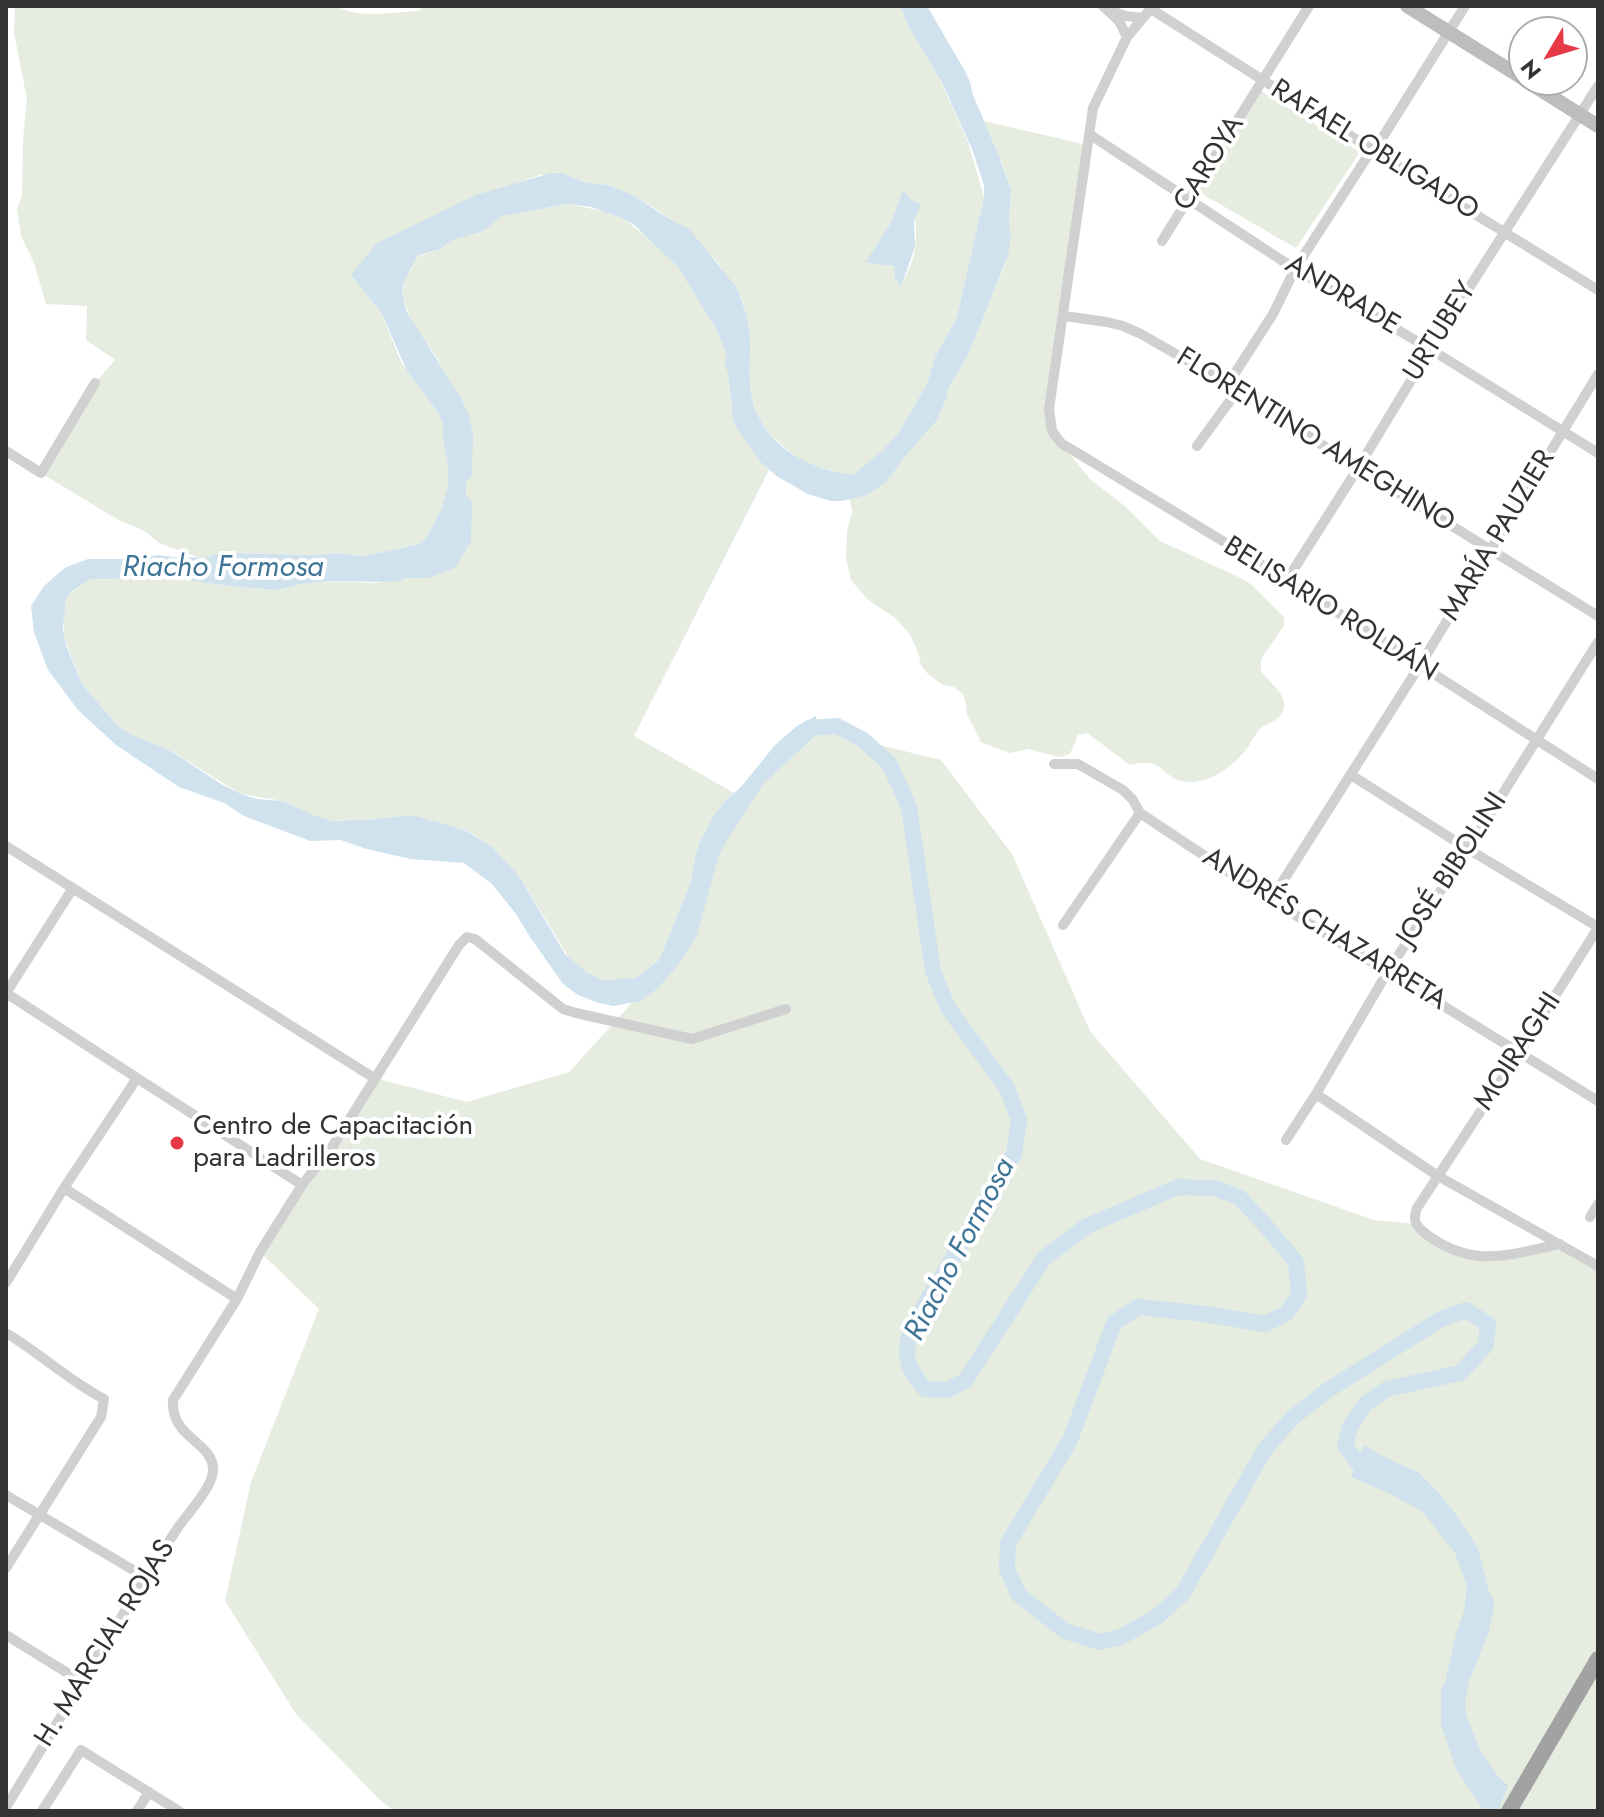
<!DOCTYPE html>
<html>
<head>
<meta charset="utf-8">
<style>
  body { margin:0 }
  #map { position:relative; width:1604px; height:1817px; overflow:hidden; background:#fff; font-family:Jost,sans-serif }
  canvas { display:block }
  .frame { position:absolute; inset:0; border:8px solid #333; pointer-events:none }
  .north { position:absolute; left:1508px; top:16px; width:80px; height:80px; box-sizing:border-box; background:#fff; border:2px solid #adadad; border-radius:50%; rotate:232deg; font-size:22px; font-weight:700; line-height:32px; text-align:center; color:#333 }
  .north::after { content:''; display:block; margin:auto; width:28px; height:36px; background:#e63946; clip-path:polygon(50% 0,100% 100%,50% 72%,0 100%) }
</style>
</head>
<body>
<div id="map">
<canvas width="1604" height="1817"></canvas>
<div class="frame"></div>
<div class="north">N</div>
</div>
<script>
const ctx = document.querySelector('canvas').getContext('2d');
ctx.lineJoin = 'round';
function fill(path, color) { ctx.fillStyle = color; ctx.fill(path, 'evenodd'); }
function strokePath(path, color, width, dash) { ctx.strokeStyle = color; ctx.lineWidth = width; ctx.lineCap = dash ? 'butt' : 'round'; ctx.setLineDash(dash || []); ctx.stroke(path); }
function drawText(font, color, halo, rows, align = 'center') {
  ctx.font = font + ' Jost,sans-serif'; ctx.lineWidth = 8; ctx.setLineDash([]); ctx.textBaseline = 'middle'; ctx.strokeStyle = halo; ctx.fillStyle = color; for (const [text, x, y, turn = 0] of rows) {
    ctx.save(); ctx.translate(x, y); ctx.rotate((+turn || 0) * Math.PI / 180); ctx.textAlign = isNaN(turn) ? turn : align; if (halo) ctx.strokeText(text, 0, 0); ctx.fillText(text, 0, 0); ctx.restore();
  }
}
fill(new Path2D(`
  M15 6H337C355 19 397 12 419 11L423 6H900L909 27 938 76 968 142 984 197 957 317 935 357 928 382 898 434 882 451 853 476 842 474 809 464 799 459 770 435 758 417 751 395 749 382 750 334 745 309 741 297 717 262 681 225 633 195 607 185 584 182 573 177 540 175 506 187 351 275 382 314 401 362 439 414 443 425V442L448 464V487L442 510 428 535 421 543 398 549 363 556 338 553 312 555 238 553 214 554 203 559 159 543 146 532 115 518 41 473 95 383 115 360 86 340 87 306 46 304 34 263 21 236 17 209 22 196 23 140 27 99 14 33ZM903 191C917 206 918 235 914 255 911 266 906 276 901 286L894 266 866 263 891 223Z
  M1261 91 1360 152 1296 248 1195 190Z
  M984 121 1087 145 1049 409 1061 443 1090 479 1126 507 1160 541 1245 580 1253 586 1284 617V626L1261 659V671C1268 681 1286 694 1284 706 1282 723 1268 720 1259 730 1253 737 1250 745 1245 751 1233 766 1212 781 1192 782 1159 783 1169 755 1130 765L1087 733 1078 735 1070 754 1059 757 1028 749 1010 753 981 742 967 714 966 704 963 694 954 687 943 685 928 674 921 665 919 655 909 633 894 617 868 600 851 580 846 558 847 532 852 511 848 486 948 389 968 355 983 315 1005 266 1011 235 1009 224 1011 190 1002 163Z
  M569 204 602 211 624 219 656 245 678 267 696 293 723 341 727 356 731 407 761 463 769 470 634 736 734 793 720 807 700 841 695 857 690 884 659 960 636 978 603 980 586 972 571 961 519 876 491 846 466 830 410 815 377 819 332 821 310 814 283 801 241 794 169 750 132 735 117 725 82 684 64 637V614L66 599 71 593 91 579 146 574 236 587 279 590 301 584 327 581 374 583 403 580 414 571 436 567 450 561 463 539 465 406 435 355 413 323 403 300 404 278 412 269 409 260 440 249 452 240 502 216Z
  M809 728 941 760 1012 854 1090 1031 1200 1159 1374 1220 1415 1224 1439 1244 1486 1258 1570 1249 1598 1272V1811H394L380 1800 296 1714 225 1601 251 1482 319 1309 260 1252 374 1078 467 1102 569 1072 664 968 721 831Z`), '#e6ecdf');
fill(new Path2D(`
  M900 6H927L965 71 970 82 973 95 999 156 1011 190 1009 224 1011 235 1008 256 968 355 948 389 946 399 937 420 907 454 886 482 867 495 842 501H831L808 494 778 477 761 463 738 430 733 419 728 373 724 362 727 355 717 330 678 267 634 225 624 219 591 207 568 204 502 216 483 231 452 240 440 249 417 256C406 282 397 281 407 312L461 398 468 413 471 426 465 433 466 489 463 539 436 567 427 570 414 571 403 580 389 582 327 581 301 584 279 590 236 587 146 574 114 579H91L71 592 66 599 63 629 66 645 82 684 117 725 132 735 169 750 221 784 241 794 257 799 283 801 311 814 332 821 377 819 410 815 419 817 465 830 481 840 491 846 519 876 565 954 586 972 603 980 636 978 659 960 690 884 695 857 700 841 715 814 726 800 741 787 775 745 797 726 816 716 817 734 764 783 729 837 719 854 697 935 682 960 658 988 641 1001 613 1006 596 1002 578 995 563 984 530 937 516 914 492 884 464 863 411 859 366 849 341 840 310 841 244 816 224 803 179 787 116 745 78 710 48 670 34 632 31 606 44 586 66 567 88 559H127L158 555 181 558 197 557 203 559 214 554 238 553 312 555 338 553 363 556 398 549 421 543 428 535 441 510 448 487V464L443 442V425L439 414 407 371 382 314 351 275 377 243 476 195 551 173H562L584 182 607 185 633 195 660 213 690 230 736 287C745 306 751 326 750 347 750 360 749 372 750 385 754 439 803 469 853 475L882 451 898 434 928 382 935 357 957 317 984 197V185L972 149 941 81 909 27Z
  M903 190 911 200 921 204 914 220 915 247 901 287 895 278 894 266 865 263 891 223Z
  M1364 1445 1388 1459 1418 1472 1444 1499 1460 1520 1478 1549 1489 1591 1494 1601 1493 1613 1488 1634 1469 1681 1465 1704 1466 1715 1480 1750 1499 1778 1508 1785 1498 1811H1484L1456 1769 1441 1725V1689L1446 1679 1456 1634 1464 1611 1467 1586 1455 1553 1423 1512 1393 1495 1351 1477Z`), '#cfe2ee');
strokePath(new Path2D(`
  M457 414 465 433 464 473
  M396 570H427L450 561 463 539 464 504
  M799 737 809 728 837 726 862 739 889 763 909 807 933 971 948 1008 1007 1088 1019 1120 1014 1154 910 1330C904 1360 906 1365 925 1389L947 1390 965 1381 1044 1258 1087 1226 1178 1187 1214 1188 1239 1197 1266 1226 1296 1262 1299 1294 1287 1313 1265 1324 1205 1314 1138 1307 1114 1323 1070 1440 1008 1543 1007 1569 1019 1595 1065 1631 1100 1642 1121 1637 1158 1616 1183 1593 1265 1449 1293 1417 1328 1390 1441 1319 1466 1310 1488 1324 1486 1345 1460 1373 1387 1389 1365 1404 1350 1427 1345 1446 1359 1464 1375 1470`), '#cfe2ee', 16);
strokePath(new Path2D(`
  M1103 6 1119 21 1127 37
  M1153 6 1127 37 1093 108 1049 409 1052 431 1061 443 1287 580 1598 779
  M1151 9 1431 187 1598 290
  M1111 11 1126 16 1143 18
  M1089 134 1295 269 1430 349 1598 453
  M1162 241 1309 6
  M1064 316 1107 322 1123 326 1141 334 1228 384 1358 468 1598 616
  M1228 384 1273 314 1295 269 1367 157 1374 151 1465 6
  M1197 446 1237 391
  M6 451 41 473 95 383
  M1287 580 1358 468 1430 349 1598 86
  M1054 764H1078L1123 790 1133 800 1140 813 1271 900 1598 1101
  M1351 775 1468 849 1598 927
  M6 846 374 1078
  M1271 900 1420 665 1598 374
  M1063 925 1140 813
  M6 993 302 1185
  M6 993 73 888
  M1316 1094 1438 1176 1598 1266
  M1286 1140 1316 1094 1388 971 1468 849 1598 642
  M64 1188 237 1299
  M1590 1217 1598 1204
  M1560 1244C1508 1255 1473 1269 1426 1234 1416 1226 1412 1221 1417 1208L1519 1053 1598 928
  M6 1283 64 1188 137 1078
  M6 1333C40 1353 69 1381 104 1399L101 1417 6 1568
  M6 1495 145 1577
  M6 1635 82 1682
  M6 1807C63 1715 116 1622 175 1532 185 1516 212 1489 213 1471 215 1442 170 1439 173 1400L237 1299 260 1252 302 1185 332 1147 459 945 467 937 475 939 563 1009 576 1013 692 1039 786 1009
  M42 1811 81 1750 179 1811
  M137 1811 149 1792`), '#d0d0d0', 10);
strokePath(new Path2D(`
  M1407 6 1524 79
  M1525 80 1598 126`), '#bdbdbd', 14);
strokePath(new Path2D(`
  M1509 1811 1598 1659`), '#a2a2a2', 16);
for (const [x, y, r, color] of [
  [177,1143,8,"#e63946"]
]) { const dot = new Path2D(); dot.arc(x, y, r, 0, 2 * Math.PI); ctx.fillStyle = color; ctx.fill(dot); strokePath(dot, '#fff', 3); }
drawText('28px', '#333', '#fff', [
  ["RAFAEL OBLIGADO",1374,151,32],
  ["CAROYA",1210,164,-58],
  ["ANDRADE",1342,296,31],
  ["URTUBEY",1441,332,-58],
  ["FLORENTINO AMEGHINO",1315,441,32],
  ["MARÍA PAUZIER",1499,536,-59],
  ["BELISARIO ROLDÁN",1330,610,32],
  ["JOSÉ BIBOLINI",1453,870,-57],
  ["ANDRÉS CHAZARRETA",1324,930,32],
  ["MOIRAGHI",1519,1052,-57],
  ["H. MARCIAL ROJAS",106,1644,-58]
]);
drawText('28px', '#333', '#fff', [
  ["Centro de Capacitación",193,1127],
  ["para Ladrilleros",193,1159]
], 'left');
drawText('italic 30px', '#3f7597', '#fff', [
  ["Riacho Formosa",223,569],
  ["Riacho Formosa",961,1250,-62]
]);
</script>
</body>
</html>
